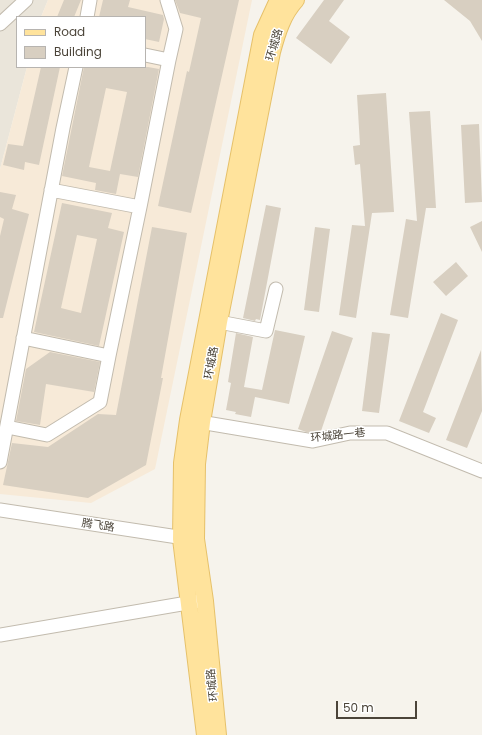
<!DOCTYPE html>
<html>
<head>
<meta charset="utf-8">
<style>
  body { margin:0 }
  #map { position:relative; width:482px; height:735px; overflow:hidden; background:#f6f3ec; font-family:Poppins,sans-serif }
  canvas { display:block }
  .legend { position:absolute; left:16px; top:16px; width:130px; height:52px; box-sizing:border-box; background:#fff; border:1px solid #b7b4b0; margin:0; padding:5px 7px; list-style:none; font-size:12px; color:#4b4439 }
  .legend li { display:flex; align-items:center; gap:8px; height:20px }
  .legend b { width:20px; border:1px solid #b7b4b0 }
  .scale { position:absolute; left:336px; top:701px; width:81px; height:18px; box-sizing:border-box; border:2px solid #4b4439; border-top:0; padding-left:5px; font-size:12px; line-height:14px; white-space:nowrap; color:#4b4439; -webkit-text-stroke:3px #fff; paint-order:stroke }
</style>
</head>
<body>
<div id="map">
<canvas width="482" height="735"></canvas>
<ul class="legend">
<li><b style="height:5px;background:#ffe39c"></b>Road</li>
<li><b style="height:11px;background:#d8cfc1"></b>Building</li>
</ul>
<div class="scale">50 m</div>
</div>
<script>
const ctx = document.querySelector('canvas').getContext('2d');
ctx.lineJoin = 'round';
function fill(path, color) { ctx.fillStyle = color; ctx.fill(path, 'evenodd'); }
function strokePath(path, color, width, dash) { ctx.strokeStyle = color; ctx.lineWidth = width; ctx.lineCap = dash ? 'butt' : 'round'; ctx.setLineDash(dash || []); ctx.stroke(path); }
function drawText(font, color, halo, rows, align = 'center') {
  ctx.font = font + ' Poppins,"Noto Sans SC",sans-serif'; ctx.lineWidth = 3; ctx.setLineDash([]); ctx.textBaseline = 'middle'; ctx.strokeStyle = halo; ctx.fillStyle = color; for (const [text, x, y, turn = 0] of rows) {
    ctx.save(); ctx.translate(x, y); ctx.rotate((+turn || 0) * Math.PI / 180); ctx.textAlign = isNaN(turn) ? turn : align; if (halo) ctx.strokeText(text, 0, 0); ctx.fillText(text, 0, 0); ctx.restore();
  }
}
fill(new Path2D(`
  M0 0H48L41 17H17V67H27L0 169Z`), '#eae5da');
fill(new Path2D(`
  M48 0H252L155 469 91 503 0 494V169L27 67H145V17H41Z`), '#f7ead8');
fill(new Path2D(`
  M64 0H81L74 17H57Z
  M103 0H130L128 7 163 15 164 19 159 42 145 39V17H99Z
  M175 0H239L191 213 158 206 187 71 189 72 201 18 180 13Z
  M324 0H344L329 21 350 37 331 64 296 38Z
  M444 0H482V41L470 21Z
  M41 67H60L39 165 25 162 24 170 3 165 8 144 23 146Z
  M84 67H148L159 69 138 177 120 174 116 194 95 190 96 183 62 176ZM106 88 127 92 110 171 89 167Z
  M386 93 394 212 372 213 356 318 339 315 352 225 365 226 360 164 355 165 353 146 360 145 357 95Z
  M430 111 436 208H426L408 318 390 315 406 219 417 221 409 112Z
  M479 124 482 202 465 203 461 125Z
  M0 192 16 195 12 209 29 214 3 318H0V236L4 219 0 217Z
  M62 203 112 213 108 228 124 232 99 346 34 332ZM77 235 97 239 81 313 61 308Z
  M266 205 281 208 260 320 256 319 255 321 243 318Z
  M482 221V252L470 227Z
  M152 227 187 233 161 378H163L146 465 88 498 3 485 12 443 48 447 98 414 116 415Z
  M315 227 330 229 319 312 304 310Z
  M456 262 468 276 446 296 433 282Z
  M441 313 458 320 423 412 436 418 429 433 399 421Z
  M275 330 305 336 289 404 255 397 251 417 235 414 236 412 226 410 231 383 228 382 236 333 253 337 244 387 262 390Z
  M332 331 353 338 321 431 313 433 306 432 298 429Z
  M372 332 390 334 379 413 362 411Z
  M481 350 482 411 467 448 446 440Z
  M50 352 100 362 94 392 46 384 40 425 16 421 26 369Z`), '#d8cfc1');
const minor = new Path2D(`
  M87 17 90 0
  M0 24 26 0
  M145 55 169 60 176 29 167 0
  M51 190 140 207 169 60
  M219 322 266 331 276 289
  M23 338 109 356 140 207
  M194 421 313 441 350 433H387L482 471
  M7 427 47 435 100 402 109 356
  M0 462 63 128 76 67
  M0 510 191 539
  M0 635 199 601`);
const major = new Path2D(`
  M205 735 181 539 182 463 188 420 262 35 278 0
  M218 735 205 601 196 539 197 464 202 422 219 322 272 52C277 33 283 14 296 0`);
strokePath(minor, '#c2bbae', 15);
strokePath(major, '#e6c16a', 18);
strokePath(minor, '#fff', 13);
strokePath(major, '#ffe39c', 16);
drawText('11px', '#4b4439', '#fff', [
  ["环城路",275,45,-74],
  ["环城路",212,363,-80],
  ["环城路一巷",338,436,-6],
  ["腾飞路",98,526,9],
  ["环城路",213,685,-96]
]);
</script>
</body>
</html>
